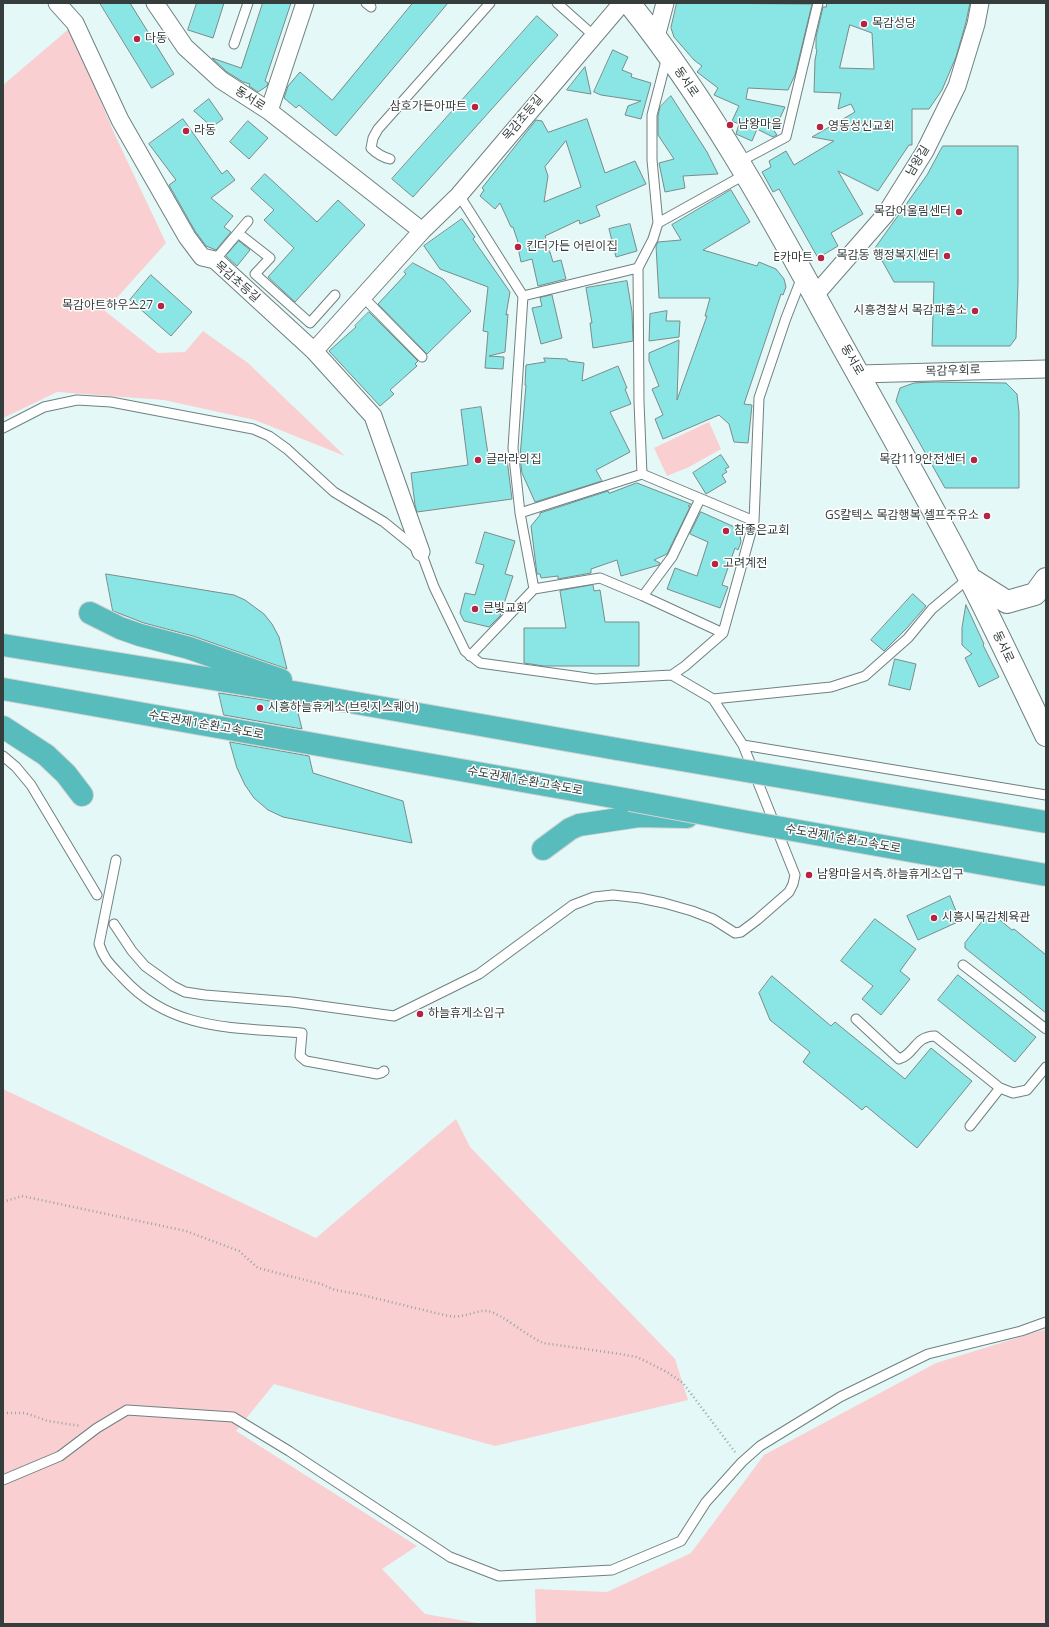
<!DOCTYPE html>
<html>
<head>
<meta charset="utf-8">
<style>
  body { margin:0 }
  #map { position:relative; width:1049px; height:1627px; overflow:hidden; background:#e4f8f7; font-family:"Open Sans",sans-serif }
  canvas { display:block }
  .frame { position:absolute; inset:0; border:4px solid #353d3d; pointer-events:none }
</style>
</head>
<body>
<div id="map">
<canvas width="1049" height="1627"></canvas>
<div class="frame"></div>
</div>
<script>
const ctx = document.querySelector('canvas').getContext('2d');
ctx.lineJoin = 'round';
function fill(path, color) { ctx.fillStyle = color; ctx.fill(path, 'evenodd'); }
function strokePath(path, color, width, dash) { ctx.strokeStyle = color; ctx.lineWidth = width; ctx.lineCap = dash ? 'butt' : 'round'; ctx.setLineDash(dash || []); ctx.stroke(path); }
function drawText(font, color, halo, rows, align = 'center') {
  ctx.font = font + ' "Open Sans","Noto Sans KR",sans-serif'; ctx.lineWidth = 3; ctx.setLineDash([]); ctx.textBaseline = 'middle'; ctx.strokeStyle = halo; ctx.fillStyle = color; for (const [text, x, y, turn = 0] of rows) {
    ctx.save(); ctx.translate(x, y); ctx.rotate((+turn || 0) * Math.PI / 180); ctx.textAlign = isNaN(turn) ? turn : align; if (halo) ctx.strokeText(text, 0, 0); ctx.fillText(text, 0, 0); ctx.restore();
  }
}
fill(new Path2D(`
  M70 28 114 133 166 243 105 311 158 353 185 352 203 331 248 363 345 456 255 420 164 400 57 392 3 418V85Z
  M709 422 721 449 689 467 667 476 654 448Z
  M3 1089 316 1238 456 1119 470 1147 675 1359 688 1400 495 1446 274 1384 236 1431 417 1546 382 1569 425 1614 483 1624H3Z
  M1046 1329V1624H536L535 1589 607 1592 691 1553 764 1455 936 1363Z`), '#facfd1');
const building = new Path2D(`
  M100 3H130L174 74 152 88Z
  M197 3H224L213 38 188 30Z
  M263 3H291L265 81 268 83 267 86 258 92 249 86 250 84 243 82 227 72 212 58 241 68Z
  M413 3H448L336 136 299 105 296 108 284 98 288 86 300 72 332 100Z
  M677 3 812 4 795 75 788 90 748 88 746 99 785 107 775 129H773L777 135 773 137 757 129 752 141 736 134 739 124 732 121 739 106 714 95 718 88 697 72 702 66 694 60 674 37 671 28Z
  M827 3H970L966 22 956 57 942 90 929 109H912V145H909L878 191 838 171 863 214 831 233 838 246 818 258 779 189 773 192 762 172 771 167 769 161 786 151 794 165 834 141 812 137 855 112 851 104 838 109 841 93 814 92 815 60 817 50 816 49V37L823 7H826ZM850 25 872 33 874 69 840 68Z
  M537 16 558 35 413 197 392 179Z
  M613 50 628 57 622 70 632 74 631 77 651 83 641 119 625 115 628 106 641 101 601 95 594 92Z
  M585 67 591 94 567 90Z
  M671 96 707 152 718 174 683 176 685 188 665 192 659 163 674 159 658 135V116L660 107Z
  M209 99 223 119 212 127 194 111Z
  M183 119 222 174 227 170 235 180 211 198 233 216 224 227 231 232 216 250 206 246 195 231 169 185 176 180 149 144Z
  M587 119 605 173 635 161 646 184 596 206 600 216 580 224 579 220 545 236 553 262 561 260 566 279 538 286 532 259 521 262 517 243 518 242 513 227H511L500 203 495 209 480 196 484 190 482 188 536 120 542 121 548 132ZM566 141 581 187 544 202 548 176 545 167Z
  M248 121 268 138 249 159 230 142Z
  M943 146H1018V283L1016 338 1010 346H932L934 282H894L875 248 927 175Z
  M265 174 317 222 338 200 365 225 295 302 268 277 294 248 264 220 274 210 251 189Z
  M731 190 750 222 703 250 757 266 759 262 776 269 784 279 786 287 783 295 781 294 744 404 752 405 748 443 734 442 729 424 719 415 663 439 655 419 663 415 652 389 659 386 649 361V353L679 340 677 400 707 316H705L710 298H659L656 246 658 242 681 240 672 225Z
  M462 219 475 237 473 239 510 292 506 315 508 314 505 352 489 356 504 357 503 369 485 368 488 332 483 331 488 287 440 269 424 246Z
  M630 224 637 251 616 257 609 229Z
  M239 241 250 250 237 266 226 256Z
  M413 263 443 279 471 311 427 354 378 304 406 274 404 272Z
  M151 275 192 312 171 336 130 300Z
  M627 281 632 312 633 341 593 348 590 323H592L586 288Z
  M552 295 562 338 541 344 532 308 542 306 540 298Z
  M667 311 666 321H680L679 337 649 341 650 314Z
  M369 312 418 361 415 364 417 366 390 390 394 394 380 406 329 351 356 327 355 326Z
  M544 358 567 359 568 361 584 363 582 381 618 366 627 388 625 389 631 404 610 412 630 452 596 470 602 481 535 502 522 473 520 457 526 385H525L526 365 545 362Z
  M936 382 1006 383 1017 394 1019 412V488H945L896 401 900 388 914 383Z
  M481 407 489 461 507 459 512 499 417 512 415 505 411 473 468 465 461 410Z
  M721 455 729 467 725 469 727 472 722 475 726 482 706 494 693 473Z
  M637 483 691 504 688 506 690 507 667 554 654 560 660 563 659 565 621 576 617 560 591 569V573L558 579V576L541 578 540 574H537L531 526 540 515V513L608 491 609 493Z
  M701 512 739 529 741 542 738 550 735 548 722 585 728 587 720 608 667 589 675 568 697 576 708 542 690 534Z
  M485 532 515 541 505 574 513 576 500 616 489 627 464 621 460 613 465 593 475 595 484 565 476 563Z
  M106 574 234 595 245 600 264 614 272 624 279 637 287 669 193 636 144 623 113 611Z
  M593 585 594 591 600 590 605 622H639V666H544L524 663V628H566L560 591Z
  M913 594 926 606 907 628 884 651 871 640Z
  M966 605 984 644 983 645 999 677 979 687 965 658 972 654 962 645V628Z
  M895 659 916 664 910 690 889 685Z
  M219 693 296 705 302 729 224 715Z
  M230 742 309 756 313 773 403 801 412 843 283 817 268 810 254 798 245 785 237 768Z
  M950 896 960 921 918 940 907 916Z
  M990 912 1012 930 1014 929 1046 955V1013L965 948V943Z
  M875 919 916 949 900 971 910 979 881 1015 862 999 873 986 841 961Z
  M958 975 1036 1037 1015 1062 938 1000Z
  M772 976 831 1026 835 1022 905 1079 931 1048 972 1081 917 1148 866 1106 862 1110 803 1062 810 1052 770 1020 759 993Z`);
fill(building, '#8ae6e5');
strokePath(building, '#798b8a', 1);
const lane = new Path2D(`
  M366 3 371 7
  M557 3 593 35
  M234 44 248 3
  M390 159C382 157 377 154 371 148L373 138 378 129 490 3
  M739 162 786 137 818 3
  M459 195 523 296
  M658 223 746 174
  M238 233 270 258 255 274 310 323 335 295
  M215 260 248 221
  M638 268 639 402 642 474
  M363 297 422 357
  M3 428 44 407 77 400 111 402 253 429 269 436 287 449 334 492 384 522 421 552 434 587 465 651 480 663 595 679 672 675 713 699 831 687 865 676 908 638 932 609 969 578
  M520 513 642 474 754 521
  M534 589 600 578 643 596 723 633
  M643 596 672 557 700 499
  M470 656 534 589 520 513 513 448 523 296 638 268 653 239 658 223 652 160V115L667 57
  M672 675 685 666 723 633 754 521 759 398 786 318 802 277
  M713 699 743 745
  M3 756 16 767 31 785 97 895
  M116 860 99 944C104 960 111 965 123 978 172 1032 235 1027 302 1033L300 1056 306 1061 377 1074 381 1073 384 1071
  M114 924 132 951 145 966 173 986 185 992 205 995 292 1002 394 1016 479 974 573 905 594 897 613 895 640 898 664 903 692 911 713 919 735 933 741 932 757 920 789 892 793 884 795 875 743 745 1046 795
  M963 965 1046 1029
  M856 1019 899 1059C914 1055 915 1036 935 1036L1000 1088 1013 1093 1027 1090 1046 1067
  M970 1126 1000 1088
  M3 1480 60 1456 97 1428 127 1410 233 1417 289 1451 450 1557 499 1576 612 1570 681 1541 706 1502 742 1462 760 1446 840 1397 928 1354 1021 1331 1046 1322`);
const street = new Path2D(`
  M57 3 75 23 120 120 187 237 202 257 215 260 314 351 422 231 459 195 622 3
  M155 3 185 47 221 80 269 111 422 231
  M656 37 665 3
  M269 111 305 3
  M815 295 885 215 925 151 957 86 976 24 980 3
  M314 351 373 416 421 552
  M860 374 1046 369`);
const secondary = new Path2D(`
  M629 3C705 98 765 204 823 311 872 400 923 488 970 579 996 630 1021 683 1046 735
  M969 578 1007 602 1035 594 1046 579`);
const highway = new Path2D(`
  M90 613 120 628 140 635 189 648 281 680
  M3 645 299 693 617 749
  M3 689 630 800
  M3 727 46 755 66 774 82 795
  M543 849 570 829 579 825 639 816 687 817`);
strokePath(lane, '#6f8180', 11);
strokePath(street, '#6f8180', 19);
strokePath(secondary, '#6f8180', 24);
strokePath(highway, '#d3d4d4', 24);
strokePath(new Path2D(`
  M3 1202 22 1196 186 1231 239 1251 258 1268 321 1284 335 1290 358 1294 448 1316C452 1316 456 1317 460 1316 470 1315 478 1310 488 1311 502 1314 527 1336 543 1343L620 1354 637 1357 667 1372 683 1383 735 1452
  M3 1413H25L48 1421 81 1426`), '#96a4a4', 2.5, [1, 3]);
strokePath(lane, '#fff', 9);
strokePath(street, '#fff', 17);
strokePath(secondary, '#fff', 22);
strokePath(highway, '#57bcbb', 22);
const highwayBridge = new Path2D(`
  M617 749 1046 822
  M630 800 748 822 1046 875`);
strokePath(highwayBridge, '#d3d4d4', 24, []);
strokePath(highwayBridge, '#57bcbb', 22);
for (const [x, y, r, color] of [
  [864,24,4,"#b52443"],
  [137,39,4,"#b52443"],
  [475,107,4,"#b52443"],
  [730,125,4,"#b52443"],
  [820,127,4,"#b52443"],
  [186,131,4,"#b52443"],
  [959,212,4,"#b52443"],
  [518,247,4,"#b52443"],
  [947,256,4,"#b52443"],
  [821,258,4,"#b52443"],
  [161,306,4,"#b52443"],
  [975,311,4,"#b52443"],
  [478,460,4,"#b52443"],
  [974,460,4,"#b52443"],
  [987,516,4,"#b52443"],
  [726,531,4,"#b52443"],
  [715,564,4,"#b52443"],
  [475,609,4,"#b52443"],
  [260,708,4,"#b52443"],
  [809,875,4,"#b52443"],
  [934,918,4,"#b52443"],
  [420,1014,4,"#b52443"]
]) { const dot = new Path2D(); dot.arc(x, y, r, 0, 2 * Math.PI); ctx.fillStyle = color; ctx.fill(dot); strokePath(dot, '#fff', 1.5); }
drawText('12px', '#353d3d', '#fff', [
  ["목감성당",872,24],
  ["다동",145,39],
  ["삼호가든아파트",467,107,"right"],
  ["남왕마을",738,125],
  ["영동성신교회",828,127],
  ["라동",194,131],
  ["목감어울림센터",951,212,"right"],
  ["킨더가든 어린이집",526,247],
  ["목감동 행정복지센터",939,256,"right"],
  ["E카마트",813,258,"right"],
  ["목감아트하우스27",153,306,"right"],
  ["시흥경찰서 목감파출소",967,311,"right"],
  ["글라라의집",486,460],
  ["목감119안전센터",966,460,"right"],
  ["GS칼텍스 목감행복 셀프주유소",979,516,"right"],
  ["참좋은교회",734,531],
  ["고려계전",723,564],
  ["큰빛교회",483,609],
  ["시흥하늘휴게소(브릿지스퀘어)",268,708],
  ["남왕마을서측.하늘휴게소입구",817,875],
  ["시흥시목감체육관",942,918],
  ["하늘휴게소입구",428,1014]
], 'left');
drawText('12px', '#353d3d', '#fff', [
  ["동서로",686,82,56],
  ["동서로",250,99,33],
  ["목감초등길",523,118,-50],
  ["남왕길",918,161,-59],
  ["목감초등길",237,282,41],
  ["동서로",852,360,60],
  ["목감우회로",953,371,-2],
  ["동서로",1003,647,64],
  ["수도권제1순환고속도로",206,725,10],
  ["수도권제1순환고속도로",525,781,10],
  ["수도권제1순환고속도로",843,839,10]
]);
</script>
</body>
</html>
